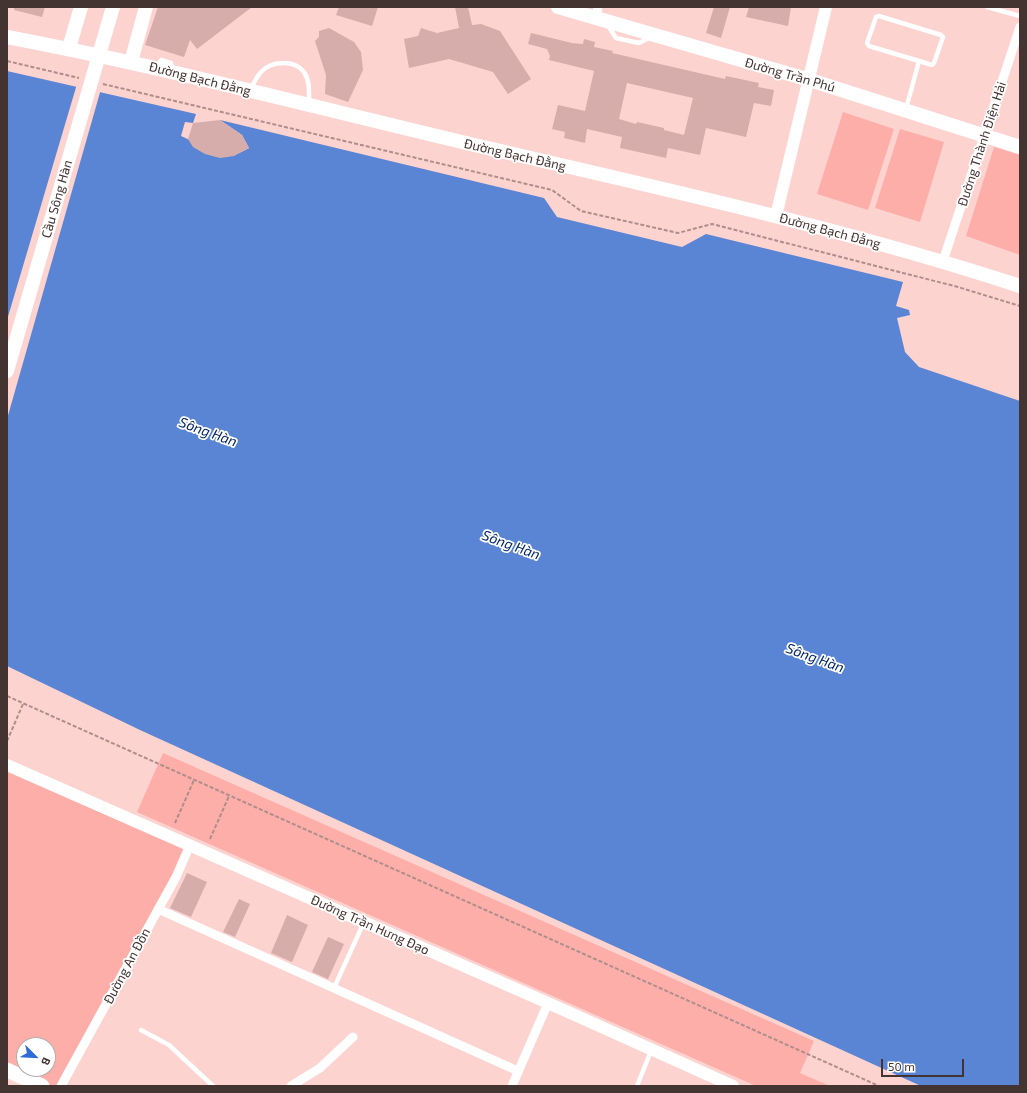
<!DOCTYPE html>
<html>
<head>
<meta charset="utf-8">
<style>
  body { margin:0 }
  #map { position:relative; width:1027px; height:1093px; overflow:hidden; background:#fdd3d0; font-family:"Exo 2",sans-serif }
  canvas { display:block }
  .frame { position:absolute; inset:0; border:8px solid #433331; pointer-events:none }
  .north { position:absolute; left:16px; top:1037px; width:40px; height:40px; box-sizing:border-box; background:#fff; border:1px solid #b4adad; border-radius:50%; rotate:114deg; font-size:11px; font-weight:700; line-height:16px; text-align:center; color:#433331 }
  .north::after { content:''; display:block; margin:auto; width:14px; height:18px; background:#306ad8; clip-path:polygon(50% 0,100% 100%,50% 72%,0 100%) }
  .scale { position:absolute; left:881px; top:1059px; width:83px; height:18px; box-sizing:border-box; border:2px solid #433331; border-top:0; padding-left:5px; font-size:12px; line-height:14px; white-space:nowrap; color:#433331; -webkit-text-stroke:3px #fff; paint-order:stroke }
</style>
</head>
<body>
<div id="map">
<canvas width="1027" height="1093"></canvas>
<div class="frame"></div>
<div class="north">B</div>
<div class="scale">50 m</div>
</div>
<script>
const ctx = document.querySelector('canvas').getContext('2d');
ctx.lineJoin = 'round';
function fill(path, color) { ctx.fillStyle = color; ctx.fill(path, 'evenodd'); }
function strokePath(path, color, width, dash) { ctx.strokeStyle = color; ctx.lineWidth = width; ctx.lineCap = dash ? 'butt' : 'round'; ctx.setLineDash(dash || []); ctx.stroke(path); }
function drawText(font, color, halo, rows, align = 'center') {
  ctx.font = font + ' "Exo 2",sans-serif'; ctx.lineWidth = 3.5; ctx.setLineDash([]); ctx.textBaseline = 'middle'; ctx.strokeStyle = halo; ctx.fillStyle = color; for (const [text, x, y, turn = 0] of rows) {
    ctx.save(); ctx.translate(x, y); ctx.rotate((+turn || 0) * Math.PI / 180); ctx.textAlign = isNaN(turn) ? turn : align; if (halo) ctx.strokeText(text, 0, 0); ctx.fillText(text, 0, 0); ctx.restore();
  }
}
fill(new Path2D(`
  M843 112 894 129 868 210 817 194Z
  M900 129 944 142 920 222 875 208Z
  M994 147 1020 155V255L966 236Z
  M163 753 814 1041 800 1073 830 1086H756L137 812Z
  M7 764 190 845 61 1086H42L7 1070ZM24 1045H48V1069H24Z`), '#feaea8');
fill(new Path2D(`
  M7 71 196 114 193 123 185 122 181 136C213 149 213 168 249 148L242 135 220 120 544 198 557 217 682 247 706 234 903 282 896 306 909 310 910 315 897 318 905 352 919 367 1020 401V1086H921L140 730 7 666Z`), '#5a85d4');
fill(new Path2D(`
  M77 84 101 89 7 419V320Z`), '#fdd3d0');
fill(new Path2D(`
  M14 7H45L42 17 14 10Z
  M158 7H252L197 49 190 40 184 57 145 45Z
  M339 7H378L372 26 336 15Z
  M455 7H468L472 25 481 24 500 31 531 79 508 94 493 72 449 59 409 68 404 39 418 36 421 28 437 33 459 28Z
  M714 7H730L721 38 706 33Z
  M749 7H791L788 26 746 17Z
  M329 28 354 42 361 52 363 70 348 102 325 94 326 75 315 41 319 37V31Z
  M531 33 572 43 583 44 584 39 595 42 594 47 613 51 612 53 725 79 726 76 759 83 758 87 774 90 771 106 754 103 746 137 706 128 700 155 668 148 666 158 620 148 622 137 587 129 585 143 564 138 565 132 552 129 558 105 585 111 594 71 549 60 550 56 547 49 528 44ZM627 83 693 98 684 135 664 130V128L637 122 636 124 619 119Z
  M220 120 242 135 249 148 234 156 220 158 205 154 193 147 188 139 193 123Z
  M187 873 207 882 191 917 170 908Z
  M239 899 250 904 235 937 223 932Z
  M287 915 308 925 292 962 271 953Z
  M328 937 344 944 328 979 312 972Z`), '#d6adaa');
strokePath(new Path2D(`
  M7 61 79 78
  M103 84 552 190 581 211 678 233 712 224 958 287 1020 306
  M7 696 879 1086
  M7 741 23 704
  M175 823 194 780
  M210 839 229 796`), '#ad8e8c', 2, [4, 2]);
strokePath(new Path2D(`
  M987 7 1020 16
  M607 24 616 38 639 43 651 37
  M157 67 161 60 171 63 172 69
  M251 88C254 83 257 76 261 72 271 61 294 59 304 72 310 81 309 92 309 102
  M906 109 919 61 869 46 867 43 876 17 879 16 941 35 943 37 934 63 932 65 919 61
  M334 988 364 922
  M141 1030 169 1045 213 1086
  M637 1086 651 1051`), '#fff', 4.5);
strokePath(new Path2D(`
  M595 19 598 7
  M943 261 1020 27
  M158 909 518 1071
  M61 1086 176 877 190 845
  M291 1086 320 1068 353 1037
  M512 1086 548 1003`), '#fff', 9);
strokePath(new Path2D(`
  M776 216 826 7
  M7 765 548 1003 733 1086`), '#fff', 12);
strokePath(new Path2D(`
  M558 7 810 80 1020 147
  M7 37C160 66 310 106 462 142 649 186 837 226 1020 286
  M69 48 81 7
  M131 62 146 7
  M7 371 113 7`), '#fff', 14);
strokePath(new Path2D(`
  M7 1070 42 1086`), '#fff', 15);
drawText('13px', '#433331', '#fff', [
  ["Đường Trần Phú",790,75,16],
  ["Đường Bạch Đằng",200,79,14],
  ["Đường Thành Điện Hải",982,144,-72],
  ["Đường Bạch Đằng",515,155,13],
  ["Cầu Sông Hàn",57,199,-74],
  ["Đường Bạch Đằng",830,231,15],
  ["Đường Trần Hưng Đạo",370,925,24],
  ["Đường An Đồn",127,966,-62]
]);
drawText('italic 14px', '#03266c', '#fff', [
  ["Sông Hàn",208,432,20],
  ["Sông Hàn",511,545,20],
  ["Sông Hàn",815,658,20]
]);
</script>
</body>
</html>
